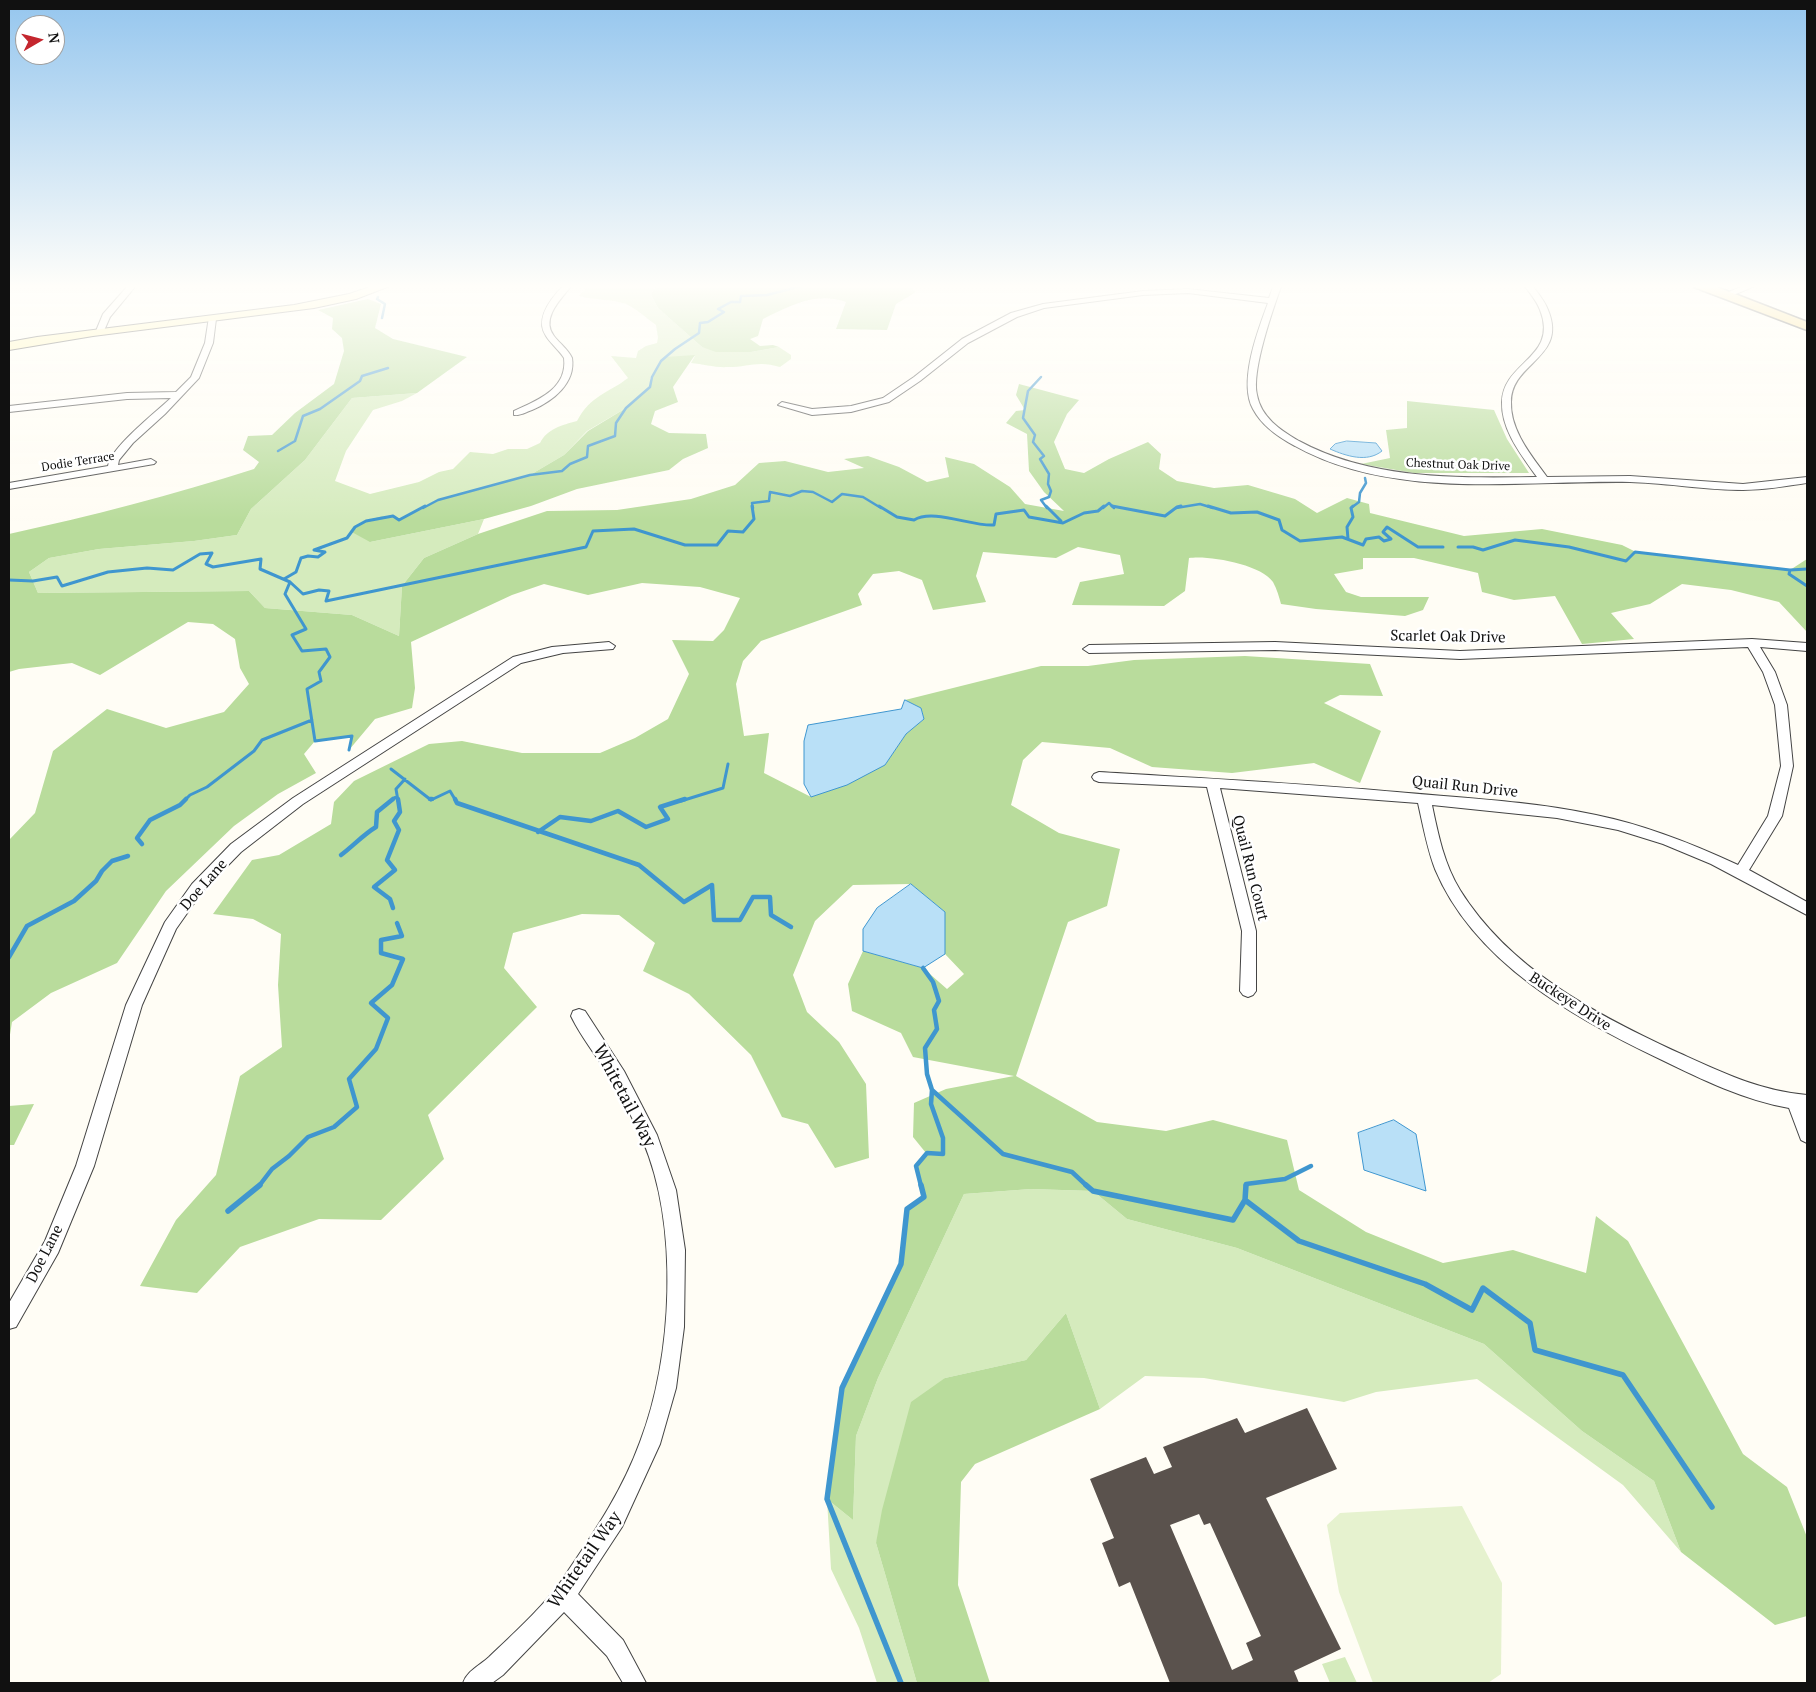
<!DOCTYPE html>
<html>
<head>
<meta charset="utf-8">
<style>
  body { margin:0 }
  #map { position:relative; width:1816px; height:1692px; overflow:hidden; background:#fffdf5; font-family:"PT Serif",serif }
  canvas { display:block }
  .frame { position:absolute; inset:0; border:10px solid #111; pointer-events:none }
  .north { position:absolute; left:15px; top:15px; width:50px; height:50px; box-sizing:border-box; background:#fff; border:1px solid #a0a0a0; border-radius:50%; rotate:82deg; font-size:14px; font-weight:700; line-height:20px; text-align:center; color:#111 }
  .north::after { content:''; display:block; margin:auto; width:18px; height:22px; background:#c4262e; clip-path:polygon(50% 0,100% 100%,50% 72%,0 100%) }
</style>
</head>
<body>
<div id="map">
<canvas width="1816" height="1692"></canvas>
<div class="frame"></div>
<div class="north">N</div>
</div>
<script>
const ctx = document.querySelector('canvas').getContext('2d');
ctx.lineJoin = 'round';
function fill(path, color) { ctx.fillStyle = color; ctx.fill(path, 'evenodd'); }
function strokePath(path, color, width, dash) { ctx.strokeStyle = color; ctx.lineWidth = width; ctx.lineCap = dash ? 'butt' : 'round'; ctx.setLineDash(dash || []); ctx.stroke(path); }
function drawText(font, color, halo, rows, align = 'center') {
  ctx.font = font + ' "PT Serif",serif'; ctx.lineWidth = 5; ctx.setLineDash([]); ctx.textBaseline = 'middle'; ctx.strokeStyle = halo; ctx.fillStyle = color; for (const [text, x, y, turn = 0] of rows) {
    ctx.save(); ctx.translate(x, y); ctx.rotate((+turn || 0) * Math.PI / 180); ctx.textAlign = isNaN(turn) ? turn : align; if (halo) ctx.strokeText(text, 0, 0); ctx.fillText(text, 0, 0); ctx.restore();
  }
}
fill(new Path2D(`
  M590 284H657L651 295 658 308 702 347 751 352 779 347 791 355V359L780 367C759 360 748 367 728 367 716 368 703 364 691 363L695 356 650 378V387L626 408 587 431 564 455 530 475 438 500 399 520 370 542 484 519 478 534 424 558 402 586 399 636 352 615 265 608 249 591 38 593 29 572 49 558 99 549 194 541 237 535 251 509 305 460 352 398 417 393 402 401 373 410 346 451 335 481 370 494 419 482 439 472 453 469 470 452 493 454 508 449H527L540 443C547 429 562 425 577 421 591 395 607 394 628 378L611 356 636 358 638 351 646 346 657 343 658 338 656 325C646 318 637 309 626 304 612 299 594 300 579 296Z
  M1031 1189 1093 1191 1127 1219 1237 1248 1484 1344 1582 1431 1654 1481 1681 1552 1623 1485 1477 1379 1376 1392 1344 1402 1204 1378 1145 1376 1100 1409 1066 1313 1026 1360 945 1378 876 1543 917 1683H877L859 1628 831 1569 827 1499 853 1520 856 1436 878 1378 964 1194Z
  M1345 1657 1357 1683H1330L1322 1664Z`), '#d5ebbd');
fill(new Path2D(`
  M657 284H908L916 292 896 304 887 330 836 329 846 302C816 291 789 306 763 319L758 336 750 339 760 346 773 345 779 347 751 352H716L702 347 658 308 651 295Z
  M368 299 381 304 375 328 393 339 467 357 417 393 352 398 305 460 251 509 237 535 194 541 99 549 49 558 29 572 38 593 249 591 265 608 352 615 399 636 402 586 424 558 478 534 547 511 617 510 691 499 735 485 759 463 785 461 828 472 864 468 844 459 868 456 899 467 927 482 949 477 945 457 974 464 1010 487 1025 504 1064 511 1044 492 1029 471 1027 434 1006 423 1016 411 1025 410 1016 395 1019 384 1079 400 1067 414 1054 442 1065 469 1084 473 1109 459 1148 442 1161 454 1159 469 1177 481 1214 488 1248 485 1295 499 1317 513 1347 498 1369 504 1370 513 1464 536 1542 529 1622 545 1636 552 1790 570 1807 559V632L1779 602 1731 590 1682 584 1650 604 1611 613 1634 639 1582 644 1555 596 1514 600 1482 592 1478 573 1414 558H1363V569L1334 574 1346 592 1361 597H1429L1423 610 1405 616 1316 609 1281 604C1279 597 1277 589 1273 582 1261 564 1208 555 1189 558L1185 591 1164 606 1072 605 1080 582 1124 574 1120 555 1078 547 1056 558 983 552 976 576 986 602 933 610 922 580 899 571 873 574 858 594 862 605 761 641 743 661 736 684 744 736 769 733 764 773 811 797 885 765 906 734 924 719 921 708 905 700 1041 666H1088L1134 660 1245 656 1370 664 1383 696 1340 695 1324 703 1381 731 1360 783 1314 763 1232 773 1152 767 1110 748 1042 742 1023 760 1011 805 1059 833 1120 849 1107 906 1068 922 1016 1076 1097 1122 1166 1131 1213 1120 1287 1140 1299 1190 1366 1232 1443 1263 1513 1250 1586 1273 1596 1216 1628 1241 1743 1454 1787 1487 1807 1537V1616L1775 1625 1681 1552 1654 1481 1582 1431 1484 1344 1237 1248 1127 1219 1093 1191 1031 1189 964 1194 878 1378 856 1436 853 1520 827 1499 842 1388 901 1264 907 1209 924 1197 916 1166 926 1153 913 1137 914 1103 946 1089 1014 1076 913 1057 901 1033 852 1011 848 984 863 951 923 968 947 989 964 974 945 954V912L911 884 853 885 815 921 793 975 807 1012 839 1042 866 1084 869 1158 835 1168 808 1124 782 1117 751 1055 689 994 643 971 655 943 619 915 582 914 513 933 504 968 537 1007 428 1115 444 1159 381 1220 319 1219 240 1247 197 1293 140 1286 176 1220 216 1175 240 1076 282 1047 278 985 281 934 253 919 213 914 252 860 279 855 331 824 334 802 354 781 429 744 462 741 522 753H600L635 738 668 719 689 674 672 640 713 641 724 630 740 598 700 587 642 583 588 595 544 584 512 595 411 642 415 688 412 708 375 719 349 750 351 736 315 741 304 754 316 773 278 794 234 826 166 891 117 963 51 993 12 1022 9 1041V840L35 813 53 751 107 709 166 728 224 712 249 684 240 668 235 639 213 624 188 622 100 675 72 663 19 669 9 672V534C91 516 173 495 254 469L259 462 243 450 248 436 272 435 295 413 334 384 344 351 342 338 332 329 333 318 318 310Z
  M695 355 673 387 678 402 655 411 651 424 669 433 706 434 708 448 683 459 669 470 577 489 531 506 484 519 370 542 350 531C364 522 383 510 399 520L438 500 530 475 564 455 588 431 626 408 650 387C651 374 656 366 665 357Z
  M1407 401 1494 410 1507 439 1529 473H1414L1361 464 1390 458 1386 430 1407 428Z
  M34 1104 14 1145H9V1106Z
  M1066 1313 1100 1409 975 1464 961 1482 958 1585 990 1683H917L876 1543 882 1510 911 1402 945 1378 1026 1360Z`), '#b9dc9c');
fill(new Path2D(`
  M1462 1506 1502 1583 1501 1674 1488 1683H1373L1339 1592 1327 1525 1340 1513Z`), '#e6f2cf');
const water = new Path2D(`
  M1347 441 1376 443 1382 451C1367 463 1346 456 1330 449L1335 444Z
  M905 700 921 708 924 719 906 734 885 765 847 785 811 797 804 784V741L808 725 901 709Z
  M911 884 945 912V954L923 968 863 951V929L877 908Z
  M1394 1120 1416 1134 1426 1191 1364 1170 1358 1133Z`);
fill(water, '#b9e0f7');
strokePath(water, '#3f96cf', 1);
strokePath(new Path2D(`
  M378 297 377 299 385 304 382 318
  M1041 377 1028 391 1023 418 1035 435 1033 442 1044 456 1040 459 1049 474 1048 484 1051 491 1049 497 1041 500 1047 508
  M278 451 295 441 303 416 320 409 360 381 362 376 388 368
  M423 508 438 500 530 475 562 471 570 464 587 457 588 446 615 436 616 423 626 408 650 387 652 377 661 361 675 349 699 333 700 323 708 322 724 312 718 309 731 302H740L741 296 767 295 809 284
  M753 508 752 503 769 501 770 492 790 496 802 491 813 492 832 502 842 494 863 497 881 508
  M1103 508 1109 503 1114 508
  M1176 508 1200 504 1213 508
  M1351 508 1359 502 1360 493 1366 483 1365 478`), '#3f96cf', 2.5);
strokePath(new Path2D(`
  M879 506 897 517 914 520C933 508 973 527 994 525L996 514 1024 510 1029 517 1063 523 1084 513 1098 511 1104 506
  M1046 506 1061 521
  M1112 506 1165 516 1177 507 1181 506
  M1208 506 1231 513 1257 512 1279 520 1282 530 1300 541 1342 537 1363 545 1366 539 1379 537 1384 541 1391 539 1383 532 1387 527 1418 547H1443
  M1348 539 1347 527 1353 517 1351 508 1353 506
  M1458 547H1473L1483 550 1515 540 1569 547 1626 561 1635 552 1790 570 1807 569
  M1790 570 1789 574 1807 586
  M284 579 296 572 301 558 308 556 318 557 325 552 314 550 347 538 355 527 366 521 393 516 399 520 425 506
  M9 580 33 581 57 577 62 586 108 572 147 568 173 570 200 554 212 553 206 564 213 567 261 559 260 569 290 582 285 594 306 629 292 635 302 651 326 649 330 657 319 672 321 681 307 689 315 741 352 736 349 750
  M290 582 303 594 319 590 329 591 326 601 586 547 593 531 634 529 685 545H717L728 531 743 532 754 519 752 506
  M391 769 431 800 450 791 456 801
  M184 801 190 795 207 787 254 751 262 740 312 720
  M391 801 397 796
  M398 801 396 789 405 779
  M681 801 723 788 728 764`), '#3f96cf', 3);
strokePath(new Path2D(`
  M430 799H432
  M455 799 457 803 639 865 684 902 712 885 714 920H740L753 897H770L771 915 791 927
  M538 832 560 817 591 821 618 811 646 827 668 819 660 807 685 799
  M142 844 137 838 150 820 180 805 186 799
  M341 855C353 846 364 834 376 827L377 812 393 799
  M393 908 390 899 374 887 395 870 387 860 399 830 394 821 400 812 398 799
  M9 957 27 926 74 901 96 881 102 871 112 861 128 856
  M932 1090 1003 1154 1072 1172 1087 1186
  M259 1186 272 1169 289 1156 308 1137 334 1127 357 1107 349 1079 376 1049 388 1018 371 1003 392 985 403 959 381 953V940L402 936 397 923
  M921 1186 916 1166 927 1153 943 1154V1138L931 1104 932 1090 927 1074 925 1048 937 1029 934 1010 939 1001 933 982 923 968
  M1246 1186V1184L1285 1179 1311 1166`), '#3f96cf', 4.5);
strokePath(new Path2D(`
  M1086 1185 1093 1191 1233 1220 1245 1200 1299 1241 1425 1284 1472 1310 1483 1288 1530 1323 1535 1350 1623 1375 1712 1507
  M1245 1200 1246 1185
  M228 1211 260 1185
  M901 1683 827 1499 842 1388 901 1264 907 1209 924 1197 921 1185`), '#3f96cf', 5.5);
fill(new Path2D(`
  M1307 1408 1337 1469 1266 1498 1341 1649 1294 1671 1299 1683H1170L1130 1582 1119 1587 1102 1543 1114 1538 1090 1479 1146 1457 1154 1474 1172 1467 1163 1447 1237 1418 1245 1433ZM1199 1514 1204 1525 1210 1523 1261 1636 1246 1643 1253 1660 1232 1670 1170 1525Z`), '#5a524d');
const street = new Path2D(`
  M126 284H134V288L110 317 103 333H97L96 331 103 314 126 288Z
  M565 284H573C562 298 540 318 554 336 560 344 568 349 572 358 576 383 553 401 532 410 526 412 520 416 514 415V411C536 401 568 389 564 358 559 350 551 344 546 336 534 318 552 297 565 284Z
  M1274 284H1282C1273 309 1251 371 1257 395 1261 417 1280 430 1299 441 1371 480 1457 478 1537 477 1522 456 1501 430 1502 402 1503 361 1559 358 1540 310 1537 301 1529 292 1523 284H1531C1537 292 1545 301 1548 310 1568 358 1511 362 1511 402 1510 430 1531 455 1547 477L1630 476 1743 484 1807 477V483C1786 486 1765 490 1743 490 1705 490 1668 483 1630 482 1522 480 1393 501 1295 446 1278 437 1262 426 1253 409 1238 382 1258 330 1268 303L1188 293 1143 295 1044 308 1017 317 968 343 920 381 889 402 851 412 812 415 778 405 782 402 812 409 851 406 883 398 914 377 962 339 1011 313 1043 304 1143 291 1188 289 1269 298Z
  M1748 284H1760L1731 296 1724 294Z
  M209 317 216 319 213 343 199 378 165 414 133 443 119 460 118 465 151 459 156 462 154 464 9 489V483L108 466C110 448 156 412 171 398L127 399 9 412V406L127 393 176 392 191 377 205 343Z
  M1752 639 1807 643V651L1760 647 1775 672 1787 705 1793 766 1782 816 1749 870 1807 902V915L1711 864 1663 844 1618 830 1557 818 1432 805C1438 834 1444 864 1460 890 1510 970 1597 1015 1679 1053 1721 1072 1760 1091 1807 1095V1143L1801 1140 1789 1108C1744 1100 1703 1080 1662 1060 1575 1019 1474 962 1435 869 1427 848 1423 825 1418 803L1220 788 1256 931V991L1253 995 1248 997 1243 995 1240 991 1242 931 1207 787 1099 782 1094 780 1092 777 1094 774 1099 772C1198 778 1298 783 1397 792 1463 798 1531 801 1596 815 1645 825 1693 844 1738 865L1768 816 1781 766 1775 705 1763 672 1748 647 1460 659 1275 650 1089 653 1083 649 1089 645 1275 642 1460 651Z
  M609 642 615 646 613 649 563 653 521 663 303 804 241 852 202 892 176 929 142 1005 94 1166 58 1253 16 1327 9 1329V1303L45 1241 76 1166 126 1005 165 922 192 884 231 844 293 798 513 657 552 647Z
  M579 1009 585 1011 624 1071 657 1135 676 1190 685 1250 684 1327 676 1388 660 1444 622 1527 578 1594 623 1640 646 1683H623L607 1656 564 1612 503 1675 492 1683H463C467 1671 479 1666 489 1657 511 1636 545 1605 562 1580 592 1535 621 1494 640 1442 673 1357 679 1226 643 1141 634 1121 623 1099 612 1080 599 1059 582 1039 571 1016L573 1011Z`);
const secondary = new Path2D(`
  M379 284H395L356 299 314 308 93 336 9 350V342L37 337 294 305 349 294Z`);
const primary = new Path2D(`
  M1692 284H1709L1807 322V330L1694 287Z`);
strokePath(street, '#444', 2);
strokePath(secondary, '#333', 2);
strokePath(primary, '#222', 3);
fill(street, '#fff');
fill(secondary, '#fff6b0');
fill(primary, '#f9d66b');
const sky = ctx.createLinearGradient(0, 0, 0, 521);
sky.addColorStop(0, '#95c6ee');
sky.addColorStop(0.55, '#fffefa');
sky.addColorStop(1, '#fffefa00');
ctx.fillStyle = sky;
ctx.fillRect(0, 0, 1816, 521);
drawText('12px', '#111', '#fff', [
  ["Dodie Terrace",78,462,-9],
  ["Chestnut Oak Drive",1458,465,2]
]);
drawText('15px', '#111', '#fff', [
  ["Scarlet Oak Drive",1448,637,1],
  ["Quail Run Drive",1465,787,6],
  ["Quail Run Court",1250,868,76],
  ["Doe Lane",204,885,-49],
  ["Buckeye Drive",1570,1002,33],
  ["Doe Lane",45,1254,-63]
]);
drawText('18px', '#111', '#fff', [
  ["Whitetail Way",624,1096,62],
  ["Whitetail Way",585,1560,-55]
]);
</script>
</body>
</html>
